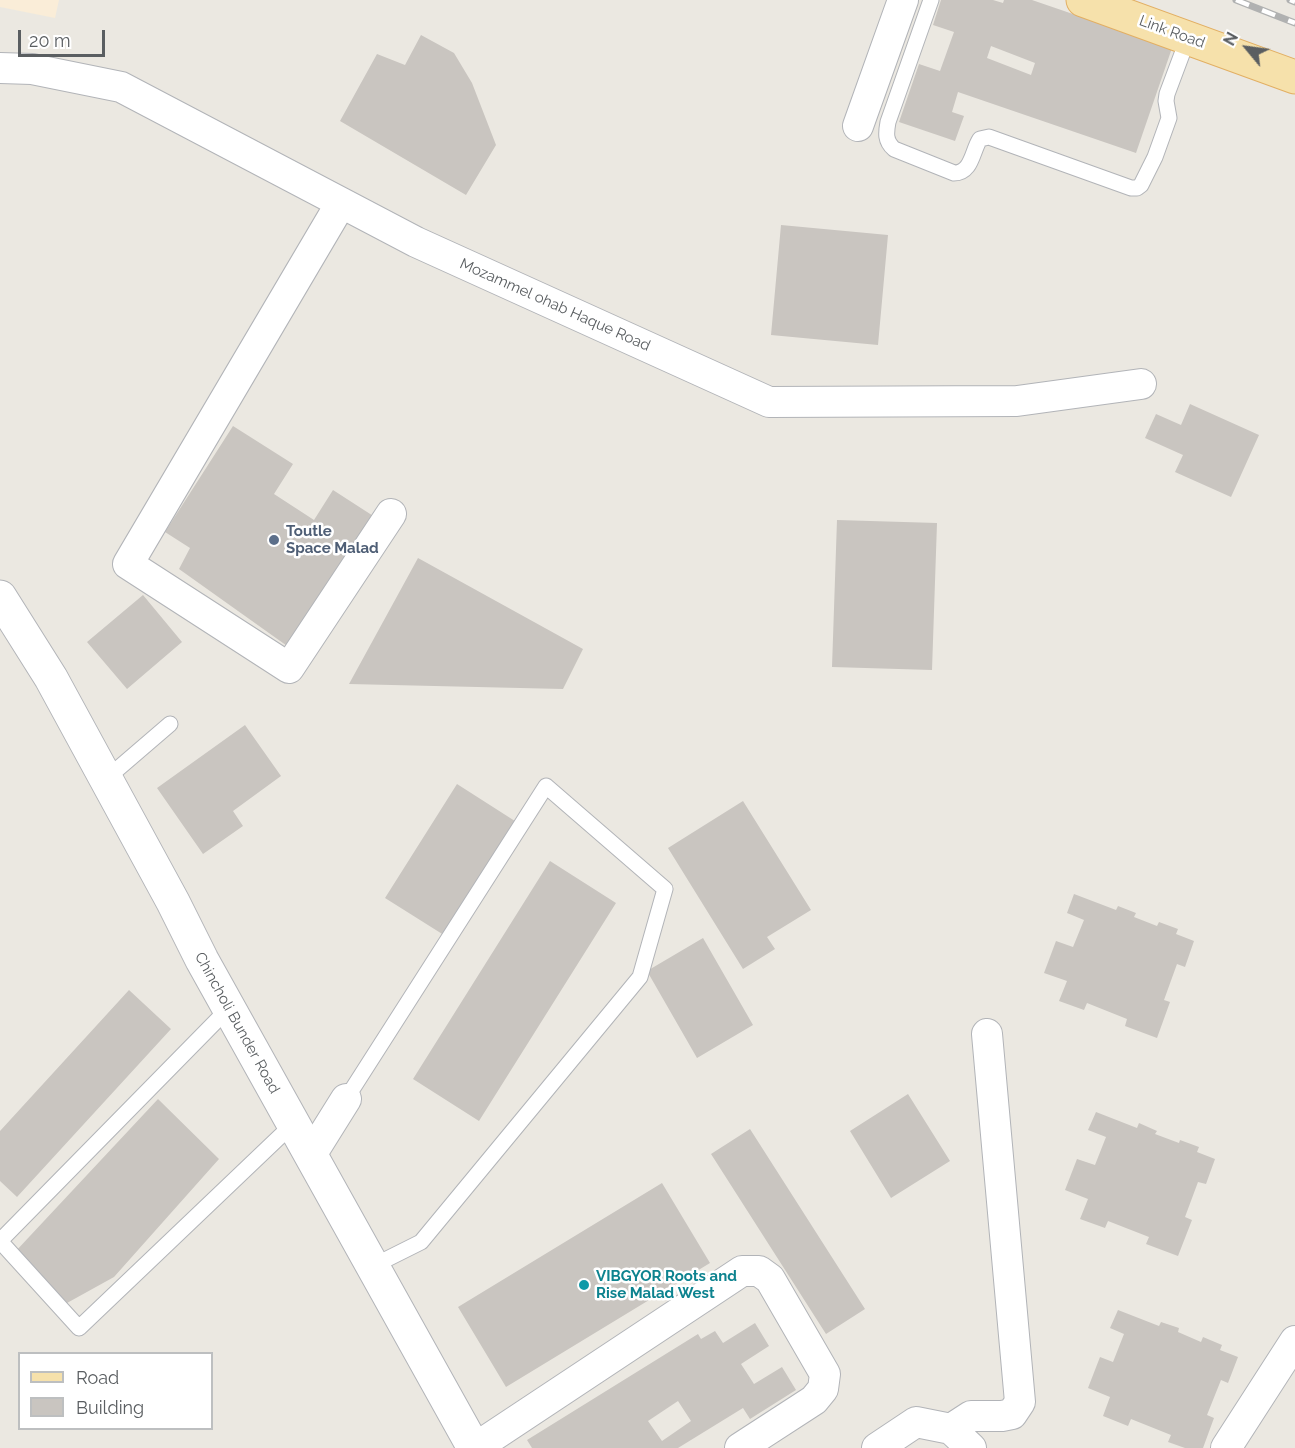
<!DOCTYPE html>
<html>
<head>
<meta charset="utf-8">
<style>
  body { margin:0 }
  #map { position:relative; width:1295px; height:1448px; overflow:hidden; background:#ebe8e1; font-family:Raleway,sans-serif }
  canvas { display:block }
  .legend { position:absolute; left:18px; top:1352px; width:195px; height:78px; box-sizing:border-box; background:#fff; border:2px solid #bdbfc0; margin:0; padding:8px 10px; list-style:none; font-size:18px; color:#5a5e61 }
  .legend li { display:flex; align-items:center; gap:12px; height:30px }
  .legend b { width:30px; border:2px solid #bdbfc0 }
  .north { position:absolute; left:1217px; top:18px; width:60px; height:60px; -webkit-text-stroke:4px #fff; paint-order:stroke; rotate:299deg; font-size:16px; font-weight:700; line-height:24px; text-align:center; color:#5a5e61 }
  .north::after { content:''; display:block; margin:auto; width:21px; height:27px; background:#5a5e61; clip-path:polygon(50% 0,100% 100%,50% 72%,0 100%) }
  .scale { position:absolute; left:18px; top:30px; width:87px; height:27px; box-sizing:border-box; border:3px solid #5a5e61; border-top:0; padding-left:8px; font-size:18px; line-height:21px; white-space:nowrap; color:#5a5e61; -webkit-text-stroke:4px #fff; paint-order:stroke }
</style>
</head>
<body>
<div id="map">
<canvas width="1295" height="1448"></canvas>
<ul class="legend">
<li><b style="height:8px;background:#f6e1ab"></b>Road</li>
<li><b style="height:16px;background:#c9c5c0"></b>Building</li>
</ul>
<div class="north">N</div>
<div class="scale">20 m</div>
</div>
<script>
const ctx = document.querySelector('canvas').getContext('2d');
ctx.lineJoin = 'round';
function fill(path, color) { ctx.fillStyle = color; ctx.fill(path, 'evenodd'); }
function strokePath(path, color, width, dash) { ctx.strokeStyle = color; ctx.lineWidth = width; ctx.lineCap = dash ? 'butt' : 'round'; ctx.setLineDash(dash || []); ctx.stroke(path); }
function drawText(font, color, halo, rows, align = 'center') {
  ctx.font = font + ' Raleway,sans-serif'; ctx.lineWidth = 5; ctx.setLineDash([]); ctx.textBaseline = 'middle'; ctx.strokeStyle = halo; ctx.fillStyle = color; for (const [text, x, y, turn = 0] of rows) {
    ctx.save(); ctx.translate(x, y); ctx.rotate((+turn || 0) * Math.PI / 180); ctx.textAlign = isNaN(turn) ? turn : align; if (halo) ctx.strokeText(text, 0, 0); ctx.fillText(text, 0, 0); ctx.restore();
  }
}
fill(new Path2D(`
  M0 0H59L55 18 0 7Z`), '#faedd8');
fill(new Path2D(`
  M941 0H993L1003 3 1004 0H1032L1172 48 1136 153 958 92 952 112 964 116 955 141 899 122 919 64 940 71 954 32 933 25ZM991 46 1035 63 1031 75 987 58Z
  M421 35 454 53 472 83 496 145 466 195 340 121 377 54 405 65Z
  M781 225 888 235 878 345 771 335Z
  M1190 404 1259 435 1231 497 1175 472 1183 455 1145 438 1156 414 1181 425Z
  M233 426 293 464 274 494 314 520 333 490 381 521 297 653 179 569 190 548 165 532Z
  M837 520 937 523 932 670 832 667Z
  M418 558 583 649 563 689 349 684Z
  M143 595 182 642 127 689 87 642Z
  M245 725 281 776 233 811 243 826 203 854 157 788Z
  M457 784 518 823 447 937 385 898Z
  M743 801 811 910 767 937 775 949 743 969 668 848Z
  M550 861 616 903 479 1121 413 1079Z
  M1074 894 1116 910 1118 906 1136 913 1134 917 1157 926 1159 922 1178 929 1176 934 1194 941 1185 967 1177 964 1164 1000 1170 1002 1157 1038 1125 1026 1127 1019 1087 1003 1084 1010 1059 1001 1067 981 1044 973 1056 941 1073 947 1084 920 1067 913Z
  M703 938 753 1025 697 1058 647 971Z
  M129 990 171 1029 17 1197 0 1181V1131Z
  M908 1094 950 1161 891 1198 850 1131Z
  M158 1099 219 1159 114 1277 67 1303 15 1252Z
  M1096 1112 1137 1128 1139 1123 1157 1131 1155 1134 1179 1143 1180 1140 1199 1147 1197 1152 1215 1159 1206 1184 1198 1182 1185 1217 1192 1220 1178 1256 1146 1244 1149 1237 1108 1221 1105 1228 1080 1219 1088 1199 1065 1190 1077 1159 1095 1165 1106 1137 1088 1130Z
  M750 1129 865 1309 826 1334 711 1154Z
  M662 1183 710 1263 506 1387 458 1307Z
  M1118 1310 1159 1326 1161 1322 1179 1328 1178 1332 1201 1342 1203 1337 1222 1345 1220 1350 1238 1357 1228 1383 1221 1380 1207 1415 1214 1418 1203 1448H1185L1168 1442 1171 1435 1131 1419 1128 1426 1103 1416 1110 1397 1088 1388 1100 1357 1113 1362 1124 1334 1110 1328Z
  M755 1323 769 1346 741 1364 754 1384 782 1367 796 1390 750 1419 743 1408 678 1448H532L527 1440 698 1334 701 1339 715 1331 723 1343ZM678 1401 691 1421 662 1441 648 1421Z`), '#c9c5c0');
const service = new Path2D(`
  M931 0 888 122C886 133 885 141 894 149L954 173C972 173 972 151 980 139L989 137 1131 188H1137L1141 185 1155 157 1169 118 1166 101 1167 94 1188 38
  M106 779 170 724
  M229 1008 0 1241 79 1328 293 1124
  M346 1099 546 786 665 889 640 977 421 1242 373 1266`);
const minor = new Path2D(`
  M0 68 32 69 121 87 416 242 769 402 1017 401 1141 384
  M858 126 903 0
  M341 203 128 564 289 668 391 514
  M311 1155 346 1099
  M951 1429 971 1416H1002L1012 1414 1020 1402 987 1034
  M475 1448 742 1271H759L770 1279 825 1374 823 1389 814 1400 740 1448
  M877 1448 916 1422 951 1429 971 1448
  M1226 1448 1295 1341`);
const tertiary = new Path2D(`
  M0 597 51 678 173 902 202 960 474 1448`);
const primary = new Path2D(`
  M1083 0 1295 77`);
strokePath(service, '#b2b4b8', 17);
strokePath(minor, '#b2b4b8', 32);
strokePath(tertiary, '#b2b4b8', 35);
strokePath(primary, '#e2af63', 35);
strokePath(service, '#fff', 15);
strokePath(minor, '#fff', 30);
strokePath(tertiary, '#fff', 33);
strokePath(primary, '#f6e1ab', 33);
const rail = new Path2D(`
  M1236 0 1295 23
  M1290 0 1295 2`);
strokePath(rail, '#b0b1b1', 7);
strokePath(rail, '#fff', 4.5, [14]);
for (const [x, y, r, color] of [
  [274,540,6,"#5c6f8a"],
  [584,1285,6,"#0f9aa8"]
]) { const dot = new Path2D(); dot.arc(x, y, r, 0, 2 * Math.PI); ctx.fillStyle = color; ctx.fill(dot); strokePath(dot, '#fff', 2); }
drawText('15px', '#5a5e61', '#fff', [
  ["Link Road",1172,32,20],
  ["Mozammel ohab Haque Road",555,305,24],
  ["Chincholi Bunder Road",237,1023,61]
]);
drawText('bold 15px', '#4e5e75', '#fff', [
  ["Toutle",286,531],
  ["Space Malad",286,548]
], 'left');
drawText('bold 15px', '#0d838f', '#fff', [
  ["VIBGYOR Roots and",596,1276],
  ["Rise Malad West",596,1293]
], 'left');
</script>
</body>
</html>
